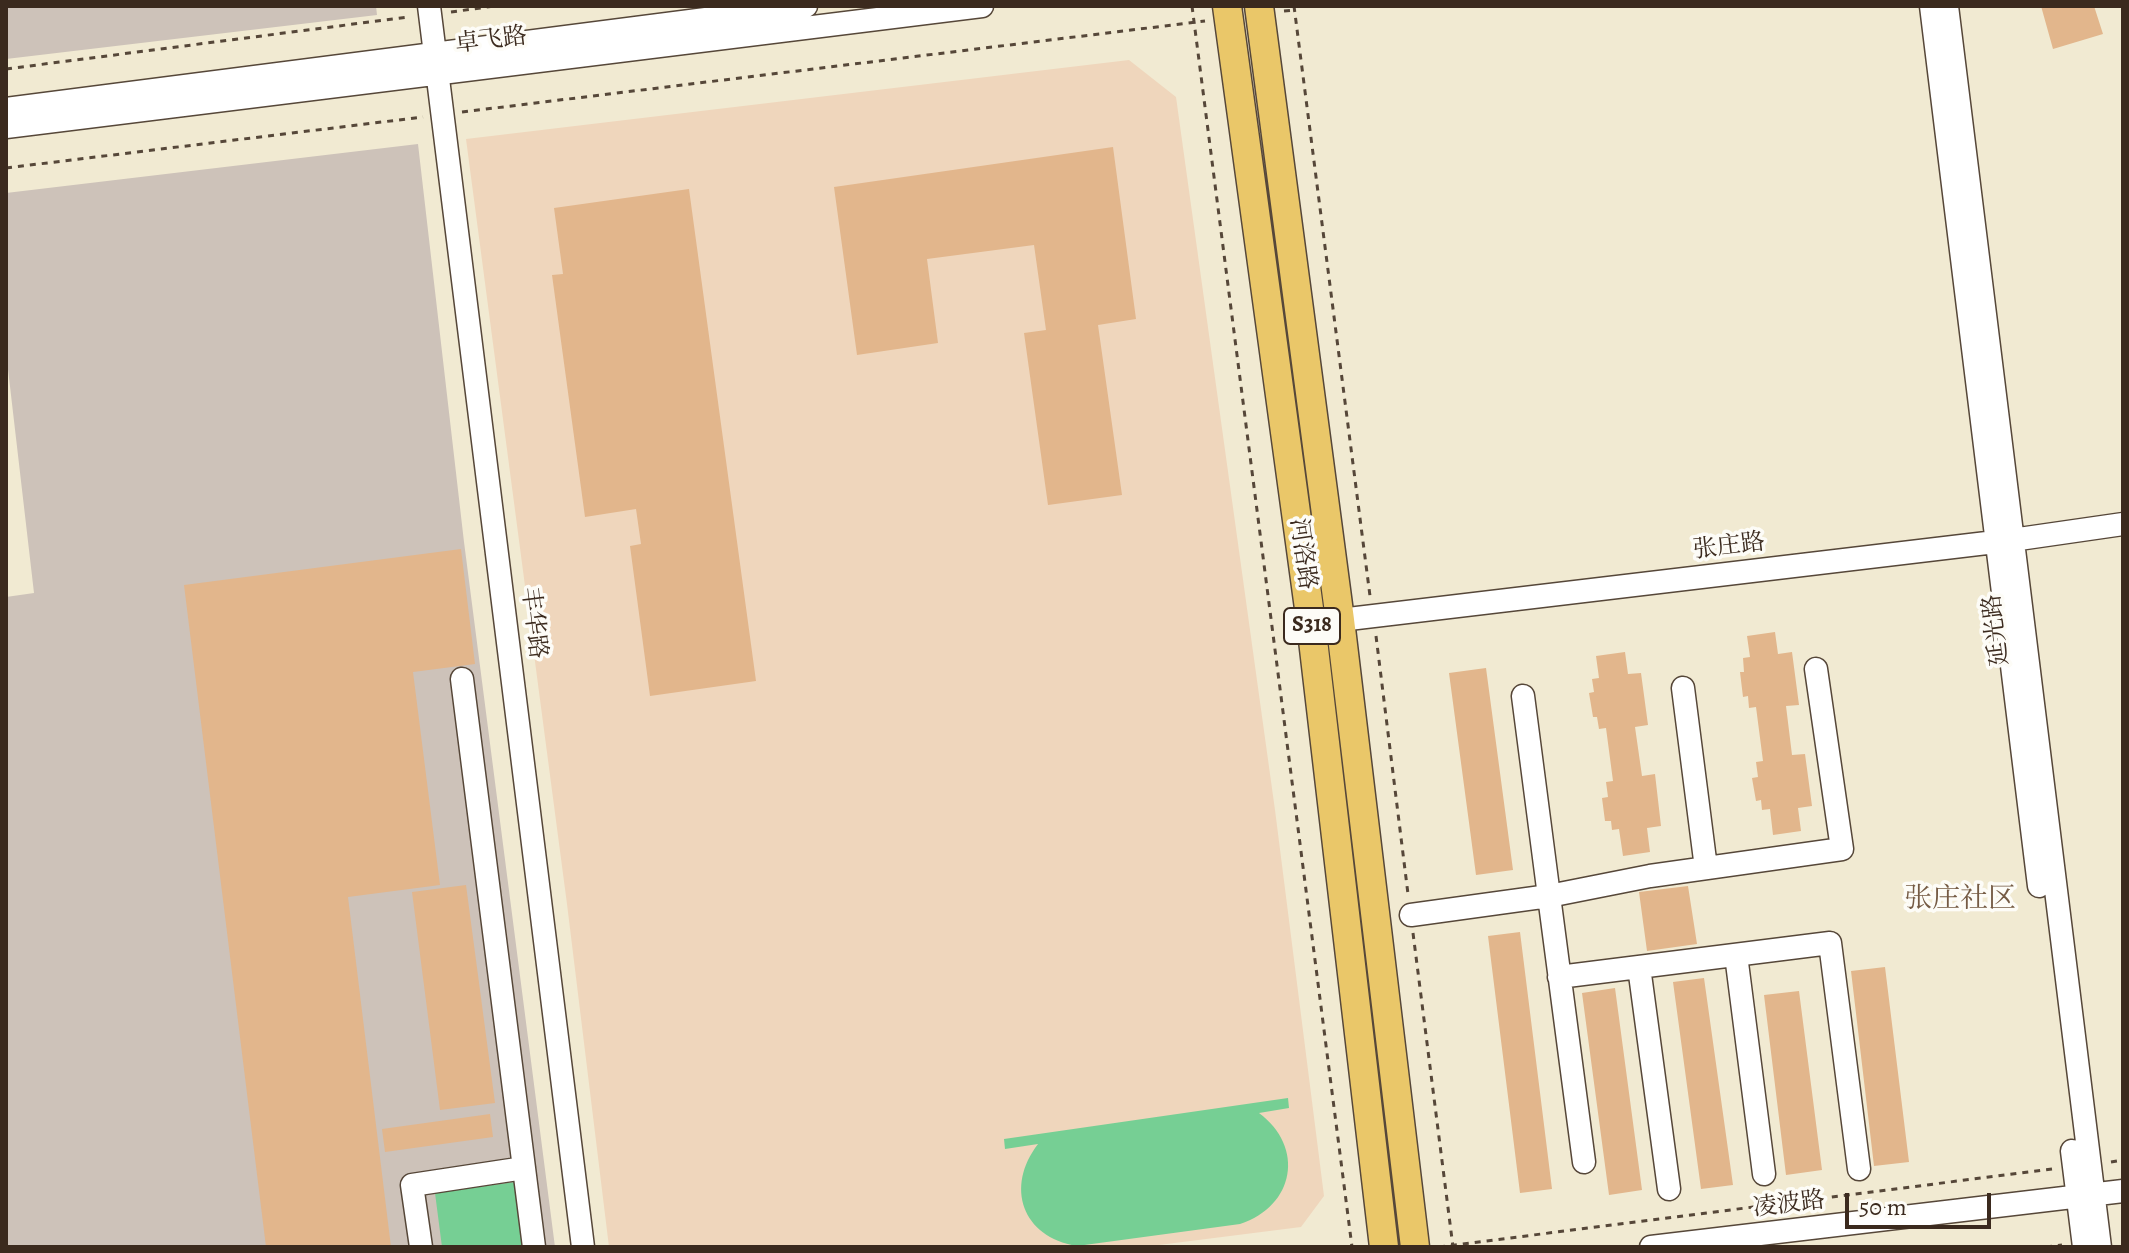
<!DOCTYPE html>
<html>
<head>
<meta charset="utf-8">
<style>
  body { margin:0 }
  #map { position:relative; width:2129px; height:1253px; overflow:hidden; background:#f1ead2; font-family:Alegreya,serif }
  canvas { display:block }
  .frame { position:absolute; inset:0; border:8px solid #3b2a1e; pointer-events:none }
  .scale { position:absolute; left:1845px; top:1193px; width:146px; height:36px; box-sizing:border-box; border:4px solid #3b2a1e; border-top:0; padding-left:10px; font-size:24px; line-height:28px; white-space:nowrap; color:#3b2a1e; -webkit-text-stroke:6px #fdfcf7; paint-order:stroke }
</style>
</head>
<body>
<div id="map">
<canvas width="2129" height="1253"></canvas>
<div class="frame"></div>
<div class="scale">50 m</div>
</div>
<script>
const ctx = document.querySelector('canvas').getContext('2d');
ctx.lineJoin = 'round';
function fill(path, color) { ctx.fillStyle = color; ctx.fill(path, 'evenodd'); }
function strokePath(path, color, width, dash) { ctx.strokeStyle = color; ctx.lineWidth = width; ctx.lineCap = dash ? 'butt' : 'round'; ctx.setLineDash(dash || []); ctx.stroke(path); }
function drawText(font, color, halo, rows, align = 'center') {
  ctx.font = font + ' Alegreya,"Noto Serif SC",serif'; ctx.lineWidth = 7; ctx.setLineDash([]); ctx.textBaseline = 'middle'; ctx.strokeStyle = halo; ctx.fillStyle = color; for (const [text, x, y, turn = 0] of rows) {
    ctx.save(); ctx.translate(x, y); ctx.rotate((+turn || 0) * Math.PI / 180); ctx.textAlign = isNaN(turn) ? turn : align; if (halo) ctx.strokeText(text, 0, 0); ctx.fillText(text, 0, 0); ctx.restore();
  }
}
fill(new Path2D(`
  M1129 60 1176 97 1275 810 1324 1196 1301 1227 1143 1247H609L567 904 466 139Z`), '#efd6bc');
fill(new Path2D(`
  M6 6H376L377 15 6 59Z
  M418 144 464 542 555 1247H6V597L34 593 6 352V193Z`), '#cdc2b9');
fill(new Path2D(`
  M1288 1098 1289 1108 1259 1113C1305 1147 1295 1206 1240 1224L1077 1246C1022 1237 1005 1187 1038 1144L1005 1149 1004 1139Z
  M515 1182 524 1247H442L435 1193Z`), '#76cf94');
fill(new Path2D(`
  M2041 6H2094L2103 34 2053 49Z
  M1113 147 1136 319 1098 325 1122 495 1048 505 1024 333 1046 330 1034 245 927 259 938 343 857 355 834 187Z
  M689 189 756 681 650 696 630 546 641 544 636 509 585 517 552 275 563 274 554 208Z
  M461 549 475 664 413 672 440 885 348 897 391 1247H266L184 585Z
  M1775 632 1778 654 1792 652 1799 705 1786 706 1792 755 1805 754 1812 806 1798 808 1801 831 1773 835 1770 809 1762 810 1761 800 1756 801 1752 778 1758 777 1756 762 1763 761 1756 707 1749 708 1748 696 1743 697 1740 672H1744L1743 658 1750 657 1747 636Z
  M1625 652 1628 674 1641 673 1648 725 1635 727 1642 776 1655 774 1661 826 1647 828 1650 852 1623 856 1619 829 1612 830 1611 821H1605L1602 798 1608 797 1606 782 1613 781 1606 728 1599 729 1597 717H1593L1589 693 1594 692 1592 679 1599 678 1596 656Z
  M1486 668 1513 870 1476 875 1449 673Z
  M466 885 495 1103 440 1110 412 892Z
  M1688 886 1697 944 1647 951 1639 892Z
  M1520 932 1552 1189 1520 1193 1488 936Z
  M1885 967 1909 1162 1874 1166 1851 971Z
  M1704 978 1733 1185 1701 1189 1673 982Z
  M1615 988 1642 1190 1609 1195 1582 993Z
  M1799 991 1822 1170 1786 1175 1764 995Z
  M490 1114 493 1137 385 1152 382 1129Z`), '#e2b68c');
const minor = new Path2D(`
  M429 6 583 1247
  M1931 6 2039 886
  M1947 6 2100 1247
  M6 109 806 6
  M6 127 982 6
  M1340 620 2012 540 2123 524
  M462 679 534 1247
  M1683 688 1706 868
  M1523 696 1549 896 1650 876 1842 849 1816 669
  M1411 915 1549 896 1584 1162
  M1736 955 1764 1174
  M1639 967 1669 1189
  M1559 977 1830 943 1859 1169
  M2072 1151 2084 1247
  M421 1247 412 1185 524 1168
  M1651 1247 2123 1191`);
const major = new Path2D(`
  M1227 6 1311 623 1384 1247
  M1259 6 1340 620 1415 1247`);
strokePath(minor, '#564739', 25);
strokePath(major, '#564739', 31);
strokePath(new Path2D(`
  M1192 6 1352 1247
  M1294 6 1370 596
  M1284 11 1294 10
  M451 12 495 6
  M6 69 408 17
  M462 112 1205 21
  M6 168 423 117
  M1376 636 1408 894
  M1413 933 1453 1247
  M2111 1162 2123 1160
  M1439 1247 2052 1169
  M2046 1247 2062 1245`), '#564739', 3, [6, 6]);
strokePath(minor, '#fff', 22);
strokePath(major, '#eac769', 28);
for (const [x, y, w] of [
  [1312,626,56]
]) { const box = new Path2D(); box.roundRect(x - w / 2, y - 18, w, 36, 6); ctx.fillStyle = '#fdfcf7'; ctx.fill(box); strokePath(box, '#3b2a1e', 2); }
drawText('bold 22px', '#3b2a1e', null, [
  ["S318",1312,626]
]);
drawText('24px', '#3b2a1e', '#fdfcf7', [
  ["卓飞路",491,41,-7],
  ["张庄路",1729,547,-7],
  ["河洛路",1302,554,82],
  ["丰华路",533,623,83],
  ["延光路",1997,630,-97],
  ["凌波路",1789,1205,-7]
]);
drawText('28px', '#755b44', '#fdfcf7', [
  ["张庄社区",1960,900]
]);
</script>
</body>
</html>
